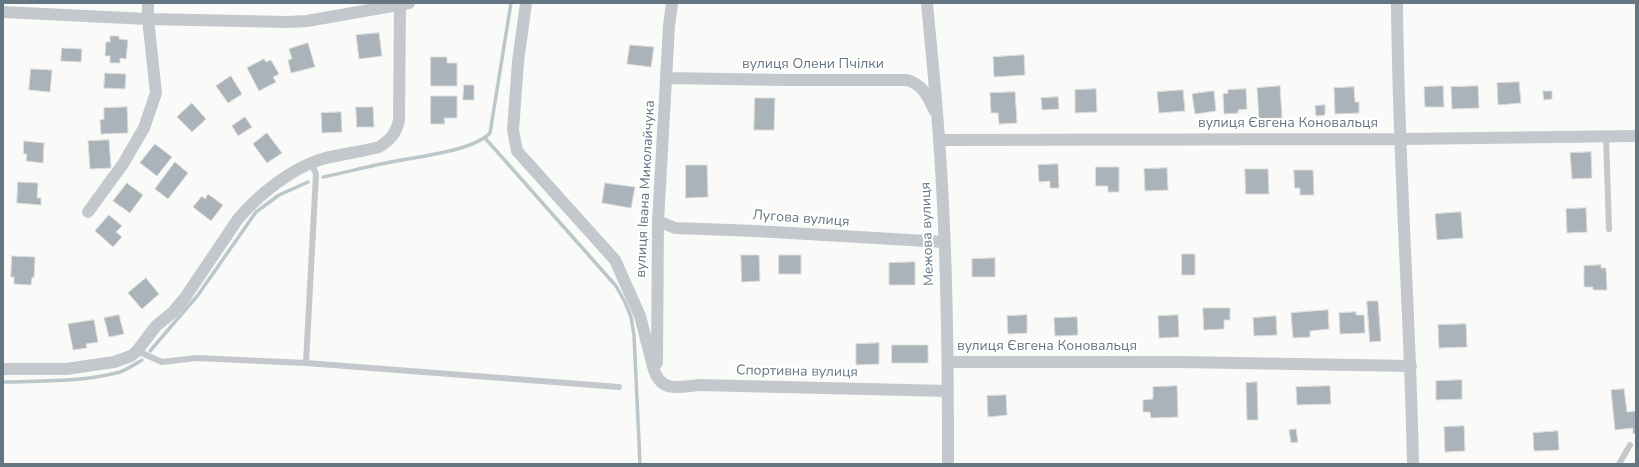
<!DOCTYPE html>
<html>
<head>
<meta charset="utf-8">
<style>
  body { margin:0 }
  #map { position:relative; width:1639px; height:467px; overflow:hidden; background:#fafaf8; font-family:"Nunito Sans",sans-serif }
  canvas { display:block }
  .frame { position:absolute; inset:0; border:4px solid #657683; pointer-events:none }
</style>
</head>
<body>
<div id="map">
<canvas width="1639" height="467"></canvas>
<div class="frame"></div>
</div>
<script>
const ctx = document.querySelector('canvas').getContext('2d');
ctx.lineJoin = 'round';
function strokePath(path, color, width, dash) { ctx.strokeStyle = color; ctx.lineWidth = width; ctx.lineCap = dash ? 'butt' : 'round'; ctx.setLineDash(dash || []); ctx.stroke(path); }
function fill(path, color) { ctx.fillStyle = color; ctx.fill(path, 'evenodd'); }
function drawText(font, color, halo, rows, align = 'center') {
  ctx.font = font + ' "Nunito Sans",sans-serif'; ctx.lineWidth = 4; ctx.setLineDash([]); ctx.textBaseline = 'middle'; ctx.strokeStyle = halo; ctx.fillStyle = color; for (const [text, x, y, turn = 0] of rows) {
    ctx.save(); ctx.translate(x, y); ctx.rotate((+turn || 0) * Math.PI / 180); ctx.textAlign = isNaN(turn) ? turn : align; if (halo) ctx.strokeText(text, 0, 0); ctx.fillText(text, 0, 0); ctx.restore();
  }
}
strokePath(new Path2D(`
  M485 138 616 286 625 302 631 317 634 335 640 464
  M323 177C344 173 364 167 386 163 413 157 472 152 490 133L511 3
  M150 351 198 295 256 212 279 195 308 182
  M3 382C41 381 83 382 120 372 128 369 135 364 142 360`), '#bbc7cb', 3.5);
const building = new Path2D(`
  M379 33 382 56 359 59 356 35Z
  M110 36H119V39L128 40 126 59 120 58V63H110V56H105L106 42H110Z
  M308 43 315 67 291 73 288 60 292 59 289 49Z
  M630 45 654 47 651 67 627 64Z
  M62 48 82 49 81 62 61 61Z
  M1024 55 1025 75 994 77 993 57Z
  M431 57H447V63H457V86H431Z
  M264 59 266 62 271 60 279 74 273 77 276 82 259 91 247 68Z
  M31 69 52 70 50 92 29 90Z
  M105 73 126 74 125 89 104 88Z
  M231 76 242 94 228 103 216 86Z
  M1519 82 1521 103 1498 105 1497 83Z
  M464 85H474V100H463Z
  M1280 86 1282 118 1259 119 1257 88Z
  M1443 86 1444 107H1425L1424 87Z
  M1478 86 1479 108 1452 109 1451 87Z
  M1354 87 1355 102H1359V113L1335 114 1334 88Z
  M1096 89 1097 112 1075 113V90Z
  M1246 89 1247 109 1238 110V113L1224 114 1223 94 1228 93V90Z
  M1183 90 1185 111 1159 113 1157 92Z
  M1214 91 1216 111 1195 114 1192 94Z
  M1543 91H1552V99L1544 100Z
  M1015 92 1017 123 999 124 998 113H991L990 93Z
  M431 96H457V118H444L445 124H431Z
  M1058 97 1059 109 1042 110 1041 98Z
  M755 98H775L774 130H754Z
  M192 103 206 119 192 132 177 117Z
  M1325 105V115L1316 116 1315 106Z
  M127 107 128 133 101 134 100 120 104 119V108Z
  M356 107H373L374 127H357Z
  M341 112 342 132 322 133 321 113Z
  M245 117 252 127 238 136 232 126Z
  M267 133 282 153 267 163 253 144Z
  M109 140 111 168 90 169 88 141Z
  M24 141 44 143 43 163 26 161 27 154H24Z
  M155 144 172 157 157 176 140 163Z
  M1591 152 1592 178 1572 179 1570 153Z
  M175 162 188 173 168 199 155 189Z
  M1058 164 1059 188H1050V181L1039 182 1038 165Z
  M686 165H707L708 197 686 198Z
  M1096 167H1119V192H1108V186H1096Z
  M1167 168 1168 190 1145 191 1144 169Z
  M1245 169H1268L1269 194H1246Z
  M1294 170H1313L1314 195H1300V188H1295Z
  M18 182 38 183 37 198H41V205L17 203Z
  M127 183 143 195 130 213 113 201Z
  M605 183 635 187 631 208 602 203Z
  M208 194 223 205 211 221 193 207 202 196 205 199Z
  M1586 208 1587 232 1567 233 1566 209Z
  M1461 212 1463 238 1437 240 1435 214Z
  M109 215 122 226 116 232 122 237 113 247 95 231Z
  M1182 254H1195V275H1182Z
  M741 255H759L760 281 742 282Z
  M779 255H801V274H779Z
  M12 256 35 257 34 278 32 277 31 285 14 284V277H11Z
  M995 258V277H972V259Z
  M915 262V285H889V263Z
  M1601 265V268H1606L1607 290H1593V287H1584V266Z
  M146 278 159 294 142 309 128 293Z
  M1367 301H1378L1381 341 1370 342Z
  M1203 308H1230V320H1224V329L1204 330Z
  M1328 310 1329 329 1310 331V337L1293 338 1291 313Z
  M1356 312V315H1364L1365 333 1340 334 1339 313Z
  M119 315 124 334 109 337 104 318Z
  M1027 315V333L1008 334 1007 316Z
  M1178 315 1179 337 1159 338 1158 316Z
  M1276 316 1277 335 1254 336 1253 318Z
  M1077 317 1078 335 1055 336 1054 318Z
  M94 320 98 342 86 344 87 348 73 350 68 324Z
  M1466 324 1467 347 1439 348 1438 325Z
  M879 343V364L856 365V344Z
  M892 345H928V363H892Z
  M1462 380V399L1436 400V381Z
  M1257 382 1258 420H1247L1246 383Z
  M1177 386 1178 417 1151 418 1150 412H1143V400L1153 399V387Z
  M1330 386 1331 404 1297 405 1296 387Z
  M1624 389 1627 412 1636 411V433L1633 434V428L1615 430 1611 390Z
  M1006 395 1007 415 988 417 987 396Z
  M1464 426 1465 451 1445 452 1444 427Z
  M1296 429 1298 442 1291 443 1289 430Z
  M1558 431 1559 450 1534 451 1533 433Z`);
fill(building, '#aab3b9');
strokePath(building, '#dcdcda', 1);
strokePath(new Path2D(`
  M1606 136 1609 229
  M137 351 162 362 196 358 306 363 619 387
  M306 363 316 174 311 163
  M1619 464 1630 445`), '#c3c8cc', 6);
strokePath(new Path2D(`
  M526 3 518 62 513 130 517 151 615 260 640 316 654 370C662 393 679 387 699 385L948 391
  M927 3C931 48 936 94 939 139 947 247 948 356 948 464
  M1397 3C1398 157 1410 310 1413 464
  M3 12 148 19 287 22 307 21 409 3
  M667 78 785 80H907C922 84 928 96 934 110
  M939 140 1401 139 1636 136
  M88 212 123 164 144 128 156 93 148 19V3
  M658 221 675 228 756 231 944 242
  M948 362H1180L1411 366
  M657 363 658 221 669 26 672 3
  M3 369H66L114 362 131 356 137 351 156 326 173 312 184 299 238 219C258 195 292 168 322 159 341 154 360 152 379 147 390 140 396 134 399 120L400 5`), '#c3c8cc', 12);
drawText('14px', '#657683', '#fff', [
  ["вулиця Олени Пчілки",813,65],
  ["вулиця Євгена Коновальця",1288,124],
  ["вулиця Івана Миколайчука",646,189,-87],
  ["Лугова вулиця",801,219,4],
  ["Межова вулиця",928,234,-92],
  ["вулиця Євгена Коновальця",1047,347],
  ["Спортивна вулиця",797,372,1]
]);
</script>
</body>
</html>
